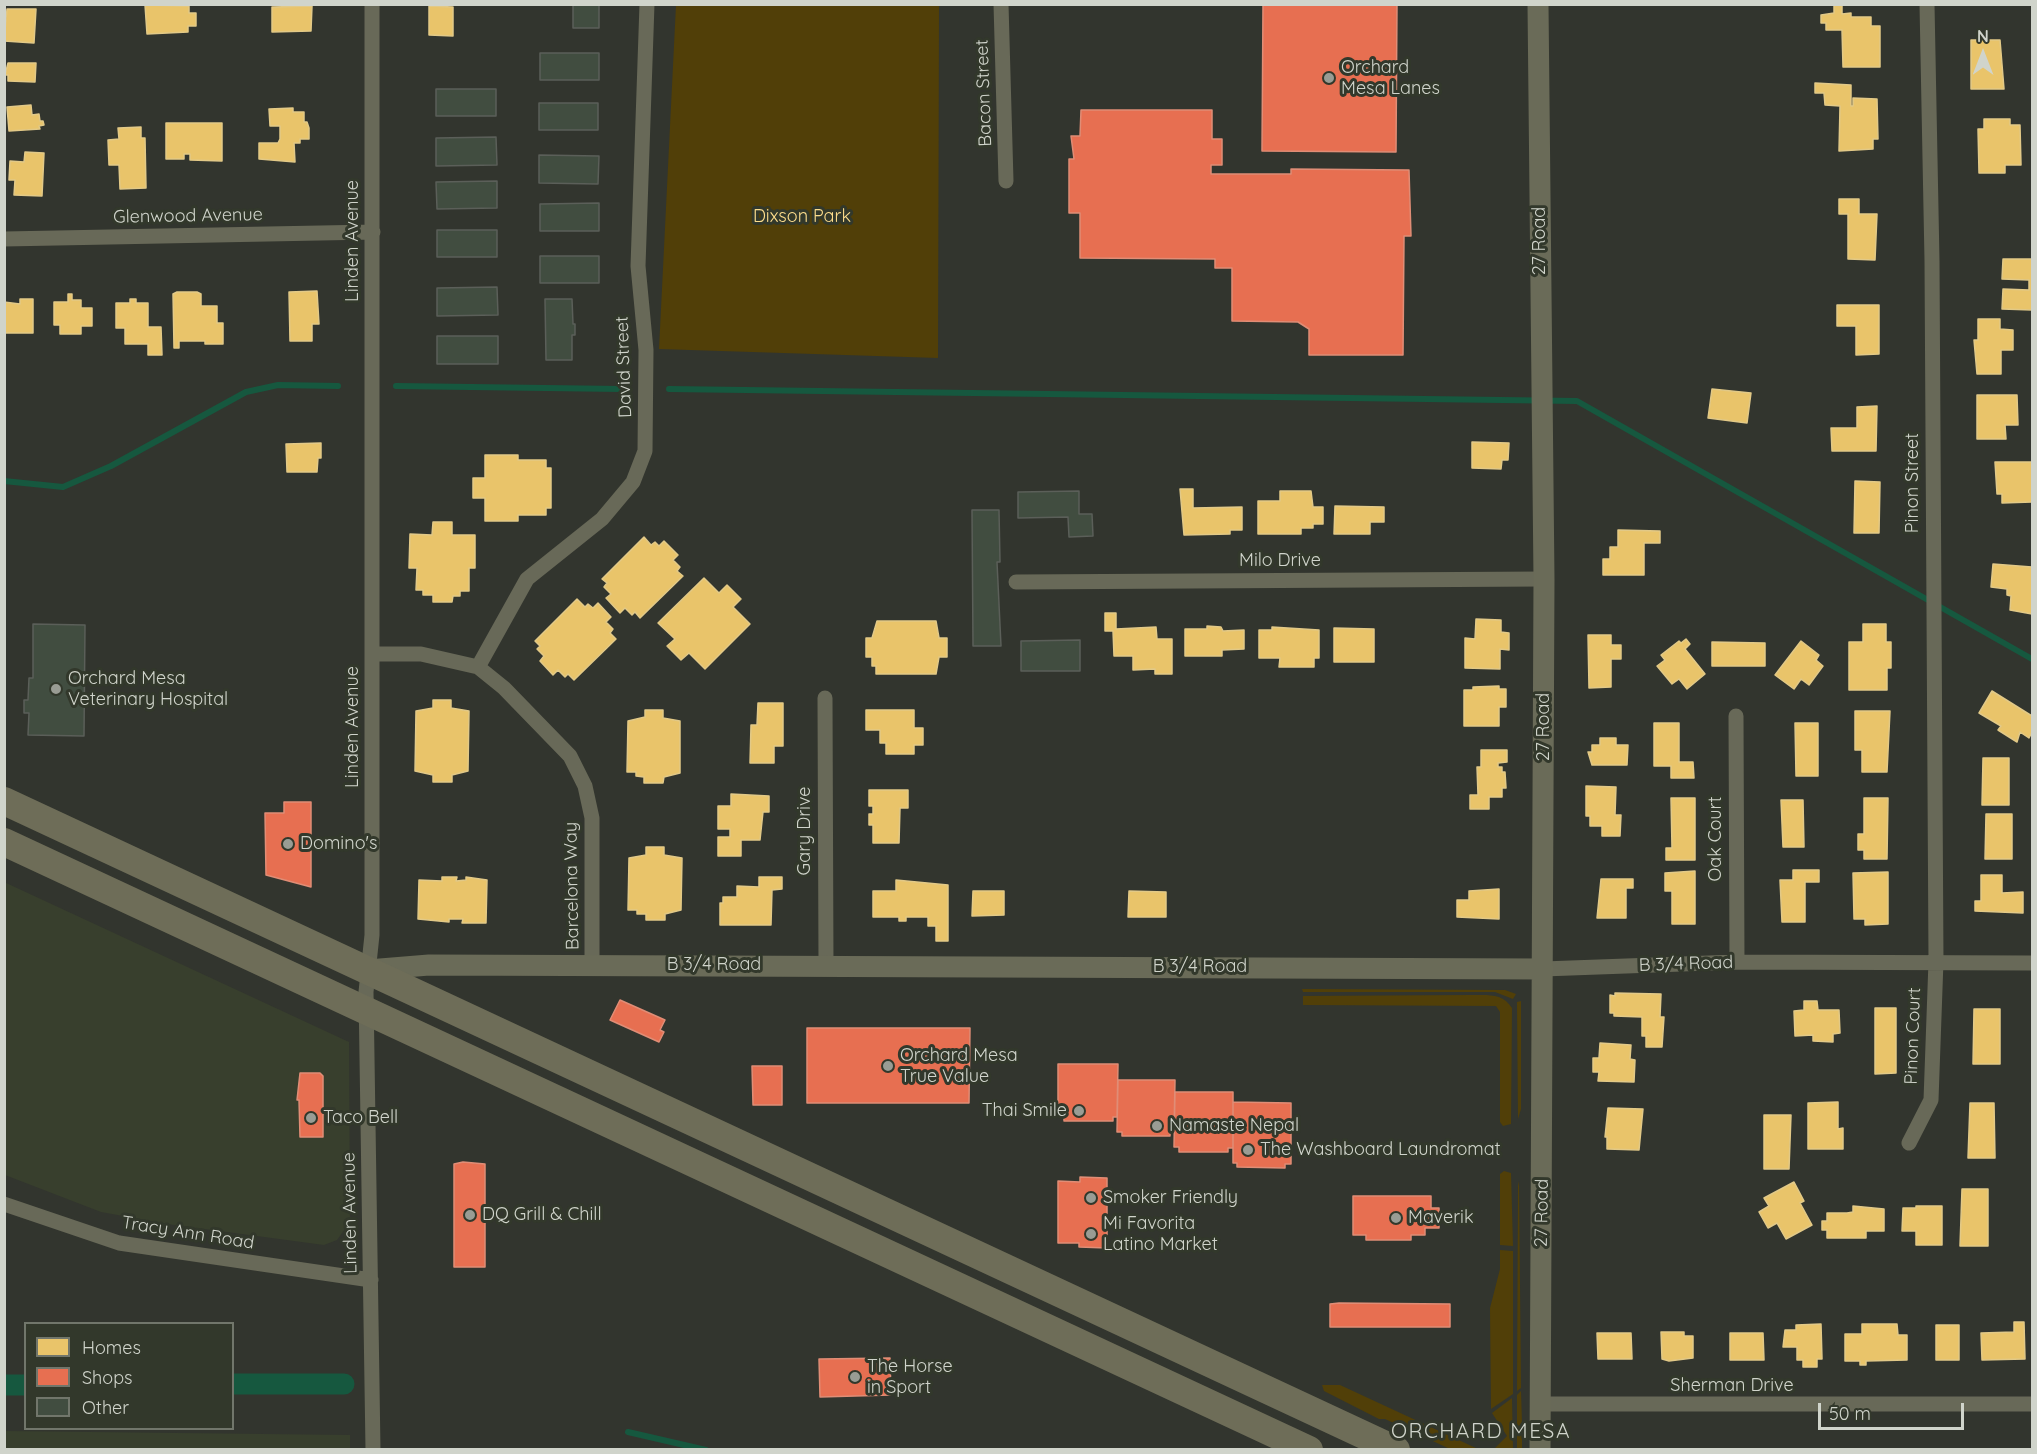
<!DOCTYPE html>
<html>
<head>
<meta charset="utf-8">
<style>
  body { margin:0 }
  #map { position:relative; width:2037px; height:1454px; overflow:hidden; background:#32352e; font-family:Quicksand,sans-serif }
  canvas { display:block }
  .frame { position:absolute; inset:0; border:6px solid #d0d4cb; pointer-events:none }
  .legend { position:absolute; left:24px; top:1322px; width:210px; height:108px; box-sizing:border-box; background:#32382b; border:2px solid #71766b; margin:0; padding:8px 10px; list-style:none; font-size:18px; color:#d0d4cb }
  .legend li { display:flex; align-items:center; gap:12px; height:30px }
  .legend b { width:30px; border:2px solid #71766b }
  .north { position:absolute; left:1953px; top:24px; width:60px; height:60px; -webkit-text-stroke:4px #32382b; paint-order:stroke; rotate:0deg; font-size:16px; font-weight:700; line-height:24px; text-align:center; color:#d0d4cb }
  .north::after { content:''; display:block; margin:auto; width:21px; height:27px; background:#d0d4cb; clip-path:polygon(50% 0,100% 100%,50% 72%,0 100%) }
  .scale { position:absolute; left:1818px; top:1403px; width:146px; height:27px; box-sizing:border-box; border:3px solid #d0d4cb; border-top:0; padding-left:8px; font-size:18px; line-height:21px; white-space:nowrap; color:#d0d4cb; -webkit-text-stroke:4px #32382b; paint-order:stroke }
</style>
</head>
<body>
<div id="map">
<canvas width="2037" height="1454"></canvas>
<div class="frame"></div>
<ul class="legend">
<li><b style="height:16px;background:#e9c46a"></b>Homes</li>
<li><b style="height:16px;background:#e76f51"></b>Shops</li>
<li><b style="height:16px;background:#414d40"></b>Other</li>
</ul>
<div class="north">N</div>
<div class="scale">50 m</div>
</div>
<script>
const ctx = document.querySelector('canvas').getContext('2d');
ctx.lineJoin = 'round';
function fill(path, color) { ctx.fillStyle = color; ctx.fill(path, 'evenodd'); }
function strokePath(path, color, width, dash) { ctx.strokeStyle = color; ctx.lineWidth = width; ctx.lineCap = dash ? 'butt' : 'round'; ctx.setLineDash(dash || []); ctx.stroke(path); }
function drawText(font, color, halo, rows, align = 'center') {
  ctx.font = font + ' Quicksand,sans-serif'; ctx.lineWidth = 6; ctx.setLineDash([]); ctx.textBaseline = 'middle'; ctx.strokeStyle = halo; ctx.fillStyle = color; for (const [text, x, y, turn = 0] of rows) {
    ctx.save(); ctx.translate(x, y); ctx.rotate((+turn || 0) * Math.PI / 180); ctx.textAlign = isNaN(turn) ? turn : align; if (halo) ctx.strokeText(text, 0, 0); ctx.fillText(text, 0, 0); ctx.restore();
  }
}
fill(new Path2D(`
  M4 882 349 1042 350 1222 337 1240 324 1245 167 1224 101 1212 5 1175Z
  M5 1431 350 1435V1449H5Z`), '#383f2d');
fill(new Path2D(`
  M676 5H939L938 358 659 349Z
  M1302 989 1505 990 1516 994 1513 999 1495 992H1303Z
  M1472 995C1488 995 1503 993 1512 1008L1511 1124 1503 1126 1500 1122V1012L1496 1006 1303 1005V996Z
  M1521 1001V1109L1518 1119 1517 1002Z
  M1504 1171 1511 1173 1513 1246 1500 1245V1174Z
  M1519 1181 1521 1388 1517 1391 1518 1186Z
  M1500 1250 1513 1251V1394L1491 1409 1490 1308 1500 1269Z
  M1322 1385H1340L1478 1449H1450L1385 1419H1379L1324 1391Z
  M1521 1391 1522 1424 1519 1426 1522 1427V1449H1517V1395Z
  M1512 1398 1513 1449H1494L1507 1436 1492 1413Z`), '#513f08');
const homes = new Path2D(`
  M145 5 189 6V13H196V26H188V32L147 34Z
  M1834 5H1842V14L1851 13V17H1871V26H1880V67H1843L1842 30H1826V23H1821V15L1834 13Z
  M312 6 311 31 272 32V7Z
  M429 6 453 7V36L429 35Z
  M7 9H36L34 43 4 41Z
  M1971 40H2000L2004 89H1971Z
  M8 63H36L35 82 8 81V75H5Z
  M1815 83 1851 85V106H1853V98L1877 99 1878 139H1873V149L1839 151 1840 106 1825 105 1824 93H1815Z
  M31 105 32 115 39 114 40 121H43L44 125 39 126 40 129 9 131 7 107Z
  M293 108V112H304V122H307L309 128V139H300V143H294L295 162 259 159V143H278L280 139V126H270L269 109Z
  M1984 119H2010V125H2020L2021 165H2005V173H1979L1978 129H1984Z
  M166 123H222V161L190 160V154H184V159H166Z
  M141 127V138H145L146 188 120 189 119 165H109L108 140 119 139 118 128Z
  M25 152 44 153 42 196 14 195 15 180H9L10 161 24 162Z
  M1839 199H1859V214H1877L1875 260 1848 259V214H1839Z
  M2003 259H2032V310L2002 309 2003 289 2029 290V280L2002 279Z
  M317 291 319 324H312V341H290L289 292Z
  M177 292H197L201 294V306H217V323H223V344H205V341H179V348H174L173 294Z
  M68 294H72V300H81V308H92V326H81V334H60V325H54V302H68Z
  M20 299H33V333H4V302L20 304Z
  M130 299H136V303H148V327H161L162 355H148V344H125V328H116V303H130Z
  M1837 305H1879V354L1856 355V326H1837Z
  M1978 319H2000V329L2013 330V350H2001V374H1977L1974 340H1978Z
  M1712 389 1751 393 1747 423 1708 418Z
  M1977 395H2017L2018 425H2005L2006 439H1977Z
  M1877 406 1876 451H1832L1831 428H1857V407Z
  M1472 442 1509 443 1508 460H1502L1501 469 1472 468Z
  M321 443V458H318L317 472H287L286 444Z
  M485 455H518V460H546V468H551V508H546V515H518V521H485V498H473V478H485Z
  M1995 462H2032V502L2002 503V494H1997Z
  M1855 481 1880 482 1879 533H1854Z
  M1180 489H1193V508L1242 507V530H1230V534L1184 535Z
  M1280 491H1311L1313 507H1323V524H1313V528H1301V534H1258V501H1280Z
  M1335 506 1384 507V522H1370V534H1334Z
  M433 522H452V535H475V568H469V591H460V596H453L452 602H433V595H423V590H416L417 568H409L410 534 432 535Z
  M1618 530 1660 531V543H1644V575H1603V559H1610V547H1618Z
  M644 537 651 545 655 542 659 546 664 541 678 555 673 560 680 567 677 571 683 576 640 618 635 612 632 615 625 608 620 613 606 598 611 594 604 587 607 583 602 579Z
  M1993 564 2032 567V614L2010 610 2011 596 2007 595V589L1991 587Z
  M704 578 719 593 727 585 741 599 733 607 750 624 705 669 689 653 681 660 667 646 675 639 658 623Z
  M577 599 585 607 588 604 593 608 598 603 611 617 606 622 613 629 610 633 616 639 574 680 568 674 565 677 558 670 553 675 540 661 544 656 537 649 540 646 535 641Z
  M1105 613H1116V629L1156 627 1157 639H1172V674H1155V669L1133 670V656H1114L1113 631H1105Z
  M1476 619 1501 620V632L1509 633V650L1500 649V669L1465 668V638L1475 639Z
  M877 621H936L939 638H947V657H939L936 674H876V666H872V657H866V638H872Z
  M1863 624H1886V642H1891V668H1887V690H1849V642H1863Z
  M1207 626 1221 627 1223 631 1244 630V649L1222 650V656H1185V629H1207Z
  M1272 627 1319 630V658H1314V667H1279L1280 658H1259V630H1272Z
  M1334 628 1374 629V662H1334Z
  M1588 635H1611V645H1621V659H1611V687L1589 688Z
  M1686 639 1690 644 1685 649 1705 674 1687 689 1679 679 1672 684 1657 666 1665 660 1661 655 1679 641 1681 643Z
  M1801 641 1819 655 1816 660 1823 666 1809 685 1801 679 1794 689 1775 675Z
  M1712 642 1765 643V666H1712Z
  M1499 686V689H1506V707H1499V726H1464V690H1473V687Z
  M1992 691 2032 716V732L2029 738 2020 732 2017 742 1998 730 2001 726 1979 713Z
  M433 700H451V708L469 711 468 771 452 775V782H433V775L415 771 416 711 433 708Z
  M758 703H783V746H774V763H750L751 725H757Z
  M645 710H663V718L680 721V773L664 777 663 783H644V777L636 776V772H627L628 721 645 717Z
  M866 710H914V728H923V745H914V754H886V743H880V730H866Z
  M1855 711H1890L1887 772H1862V750H1855Z
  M1654 723H1679V762H1693L1694 778H1671V766H1654Z
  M1795 723H1818V776H1796Z
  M1600 738H1616V745H1628L1627 765H1592L1588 752H1592V745H1600Z
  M1481 750H1507V762L1498 763V767H1502V772H1505L1506 788H1502V797H1489V809H1470V795H1478L1477 767H1481Z
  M1983 758H2009V805H1982Z
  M1586 786 1616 787 1615 815H1621L1620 836H1602V826H1590V816H1586Z
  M869 790H908V808H900L899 843H873V825H869V814H873V806H869Z
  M731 794 769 796V812H763L760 840H741V856H718V837H730V829H718V806H731Z
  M1671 798H1695V860H1666V848H1672Z
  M1864 798H1888L1887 859H1864V850H1858V834H1864Z
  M1781 800H1803L1804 847H1783Z
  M1986 814H2012V859H1985Z
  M646 847H664V855L682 858 681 910 665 914V920H646V914H637V910H628L629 858 646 855Z
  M1793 870H1819V882H1805V922H1782L1780 880H1793Z
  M1695 871V924H1672V891H1665V873Z
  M1888 872V924L1865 925V919H1854L1853 873Z
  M1981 875H2002V893L2023 892V913L1975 911V901H1981Z
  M442 877H457L456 881 466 880V877L487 880 486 923H462L463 919H449V922L418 919 419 880 442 881Z
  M759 877H782V889L772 890 771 925H720V903H723V897H737V886L759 887Z
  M1601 879H1633V888H1626V918H1597Z
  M896 880 948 885V941H936V926H928V917H906V921H899V917H873V891H896Z
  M1499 889V919L1457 917V900H1469V891Z
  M973 891H1004V915L972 916Z
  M1129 891 1166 892V917H1128Z
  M1615 993 1661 994 1660 1017H1664L1662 1047H1646V1036H1642V1017L1614 1016V1013H1610V995L1615 996Z
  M1804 1001H1817L1818 1010H1839L1840 1033 1833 1034V1042L1813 1041V1035L1795 1036 1794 1011 1804 1010Z
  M1875 1008H1896V1073L1875 1074Z
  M1974 1009H2000V1064H1973Z
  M1600 1043 1631 1045 1630 1059 1635 1060 1634 1082 1598 1081 1599 1072H1593V1058H1599Z
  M1838 1102V1129L1843 1128V1149H1808V1103Z
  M1970 1103H1994L1995 1158H1968Z
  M1608 1108 1643 1109 1639 1150 1607 1149V1137H1605Z
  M1764 1115H1791L1789 1169H1764Z
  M1794 1182 1804 1201 1800 1203 1812 1225 1786 1239 1777 1223 1768 1228 1759 1212 1769 1206 1764 1198Z
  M1962 1189H1988V1246H1960Z
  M1853 1206 1884 1209V1231H1866V1238H1827V1230H1822V1221H1827V1213H1847L1853 1212Z
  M1916 1206H1942V1245H1916V1231H1902L1903 1208H1916Z
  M2014 1322H2024L2025 1359 1982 1360 1981 1333 2014 1332Z
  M1821 1324 1822 1359H1817V1367H1803V1360H1797V1347H1783L1785 1330H1796V1325Z
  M1862 1324H1897L1898 1335H1907V1360L1866 1361V1365H1860V1361H1845V1334H1862Z
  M1936 1325H1959V1360H1936Z
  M1661 1332H1684V1336H1693V1358L1669 1361 1662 1359Z
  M1597 1333H1631L1632 1359H1598Z
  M1730 1333H1763L1764 1360H1730Z`);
fill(homes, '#e9c46a');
strokePath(homes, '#e2c987', 1.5);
const shops = new Path2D(`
  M1263 4H1397L1396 152 1262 151Z
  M1081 110H1212V139H1222V165H1211V174H1291V169L1409 170 1411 236H1404L1403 355H1309V329L1298 322 1232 321V268H1215V259L1080 258V213H1069V159H1074L1071 136H1080Z
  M284 802H311V887L266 875 265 813H284Z
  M620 1000 665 1020 660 1030 664 1032 659 1042 610 1020Z
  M807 1028H970L969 1103H807Z
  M1058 1064H1118L1117 1117H1113V1121H1064V1115H1058Z
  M752 1066H782V1105H753Z
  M300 1073H320L323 1076V1137H300L299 1100H297Z
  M1118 1080H1175L1174 1132H1170V1136H1122V1132H1117Z
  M1175 1092H1233V1148H1228V1152H1179V1147H1174Z
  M1233 1102 1291 1103V1164H1285V1168L1237 1167V1163H1233Z
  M463 1162 485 1164V1267H454V1164Z
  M1080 1177 1107 1178V1248L1079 1247V1243H1058V1181L1080 1182Z
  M1353 1196H1431V1208H1439V1228H1425V1235H1411V1240H1366V1235H1353Z
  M1339 1303 1450 1304V1327H1330V1304Z
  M890 1358 891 1395 820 1397 819 1359Z`);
fill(shops, '#e76f51');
strokePath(shops, '#e08d76', 1.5);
strokePath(new Path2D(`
  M396 386 621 389
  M669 389 1577 401 2032 659
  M4 481 63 487 111 466 246 392 278 385 338 386
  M628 1432 706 1450`), '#16583f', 6);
strokePath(new Path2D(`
  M232 1384H344
  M4 1385H26`), '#16583f', 21);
const building = new Path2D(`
  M573 4H599V28H573Z
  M540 53H599V80H540Z
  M436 89H496V116H436Z
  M539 103H598V130H539Z
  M496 137 497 165 436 166V138Z
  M539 155 599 156 598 184 539 183Z
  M497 181V208L437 209 436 182Z
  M599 203V231H540V204Z
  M437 230H497V257H437Z
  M540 256H599V283H540Z
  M497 287 498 315 437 316V288Z
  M545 299H572L573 324H575V335H572V360H546Z
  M437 336H498V364H437Z
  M1079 491V514H1092L1093 536 1069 537 1068 517 1018 518V492Z
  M972 510H999L1000 562H997L1001 646H973Z
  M33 624 85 625 84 736 28 735 29 713H24V700H28L29 678H33Z
  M1080 640V671H1021V641Z`);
fill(building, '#414d40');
strokePath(building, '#5b5f59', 1.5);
strokePath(new Path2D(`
  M372 4V935L366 992 373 1450
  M1001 4 1006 181
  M4 239 373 232
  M1016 582 1544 579
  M373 654H421L478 667 504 688 570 756 585 786 592 818V966
  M478 667 527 579 602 519 633 482 645 451 646 350 638 266 647 4
  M825 698 826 965
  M1736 716 1737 962
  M1543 969 1737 962 2032 963
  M1909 1143 1931 1100 1936 961 1932 261 1927 4
  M4 1204 119 1243 371 1280
  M1540 1404H2032`), '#686958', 15);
strokePath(new Path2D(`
  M1538 4 1544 579 1540 1450
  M368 970 429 965 1543 969`), '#6a6b58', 21);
strokePath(new Path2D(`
  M4 801 1396 1450
  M4 842 1309 1450`), '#6e6d58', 28);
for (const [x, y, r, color] of [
  [1329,78,6,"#999c94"],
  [56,689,6,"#999c94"],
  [288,844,6,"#999c94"],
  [888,1066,6,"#999c94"],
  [1079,1111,6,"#999c94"],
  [311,1118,6,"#999c94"],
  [1157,1126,6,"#999c94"],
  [1248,1150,6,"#999c94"],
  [1091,1198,6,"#999c94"],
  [470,1215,6,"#999c94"],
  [1396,1218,6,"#999c94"],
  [1091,1234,6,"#999c94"],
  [855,1377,6,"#999c94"]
]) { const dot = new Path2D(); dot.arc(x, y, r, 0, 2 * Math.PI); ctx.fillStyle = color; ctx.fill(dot); strokePath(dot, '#32382b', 2); }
drawText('18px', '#d0d4cb', '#32382b', [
  ["Orchard",1341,68],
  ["Mesa Lanes",1341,89],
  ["Orchard Mesa",68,679],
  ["Veterinary Hospital",68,700],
  ["Domino's",300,844],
  ["Orchard Mesa",900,1056],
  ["True Value",900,1077],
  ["Thai Smile",1067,1111,"right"],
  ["Taco Bell",323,1118],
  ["Namaste Nepal",1169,1126],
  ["The Washboard Laundromat",1260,1150],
  ["Smoker Friendly",1103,1198],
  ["DQ Grill & Chill",482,1215],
  ["Maverik",1408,1218],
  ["Mi Favorita",1103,1224],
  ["Latino Market",1103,1245],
  ["The Horse",867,1367],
  ["in Sport",867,1388]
], 'left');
drawText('18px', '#d0d4cb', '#32382b', [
  ["Bacon Street",984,93,-92],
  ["Glenwood Avenue",188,216,-1],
  ["Linden Avenue",353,241,-90],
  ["27 Road",1540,241,-90],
  ["David Street",624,367,-92],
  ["Pinon Street",1913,483,-90],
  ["Milo Drive",1280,561],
  ["Linden Avenue",353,727,-90],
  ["27 Road",1544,727,-90],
  ["Gary Drive",805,831,-90],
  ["Oak Court",1716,839,-90],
  ["Barcelona Way",572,886,-91],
  ["B 3/4 Road",1686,964,-2],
  ["B 3/4 Road",714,965],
  ["B 3/4 Road",1200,967],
  ["Pinon Court",1913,1036,-88],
  ["Linden Avenue",350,1213,-91],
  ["27 Road",1542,1213,-89],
  ["Tracy Ann Road",188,1233,9],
  ["Sherman Drive",1732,1386]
]);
drawText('18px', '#fcdc8b', '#32382b', [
  ["Dixson Park",802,217]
]);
ctx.letterSpacing = '1.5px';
drawText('21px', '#d0d4cb', '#32382b', [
  ["ORCHARD MESA",1481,1432]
]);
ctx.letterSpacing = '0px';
</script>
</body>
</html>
